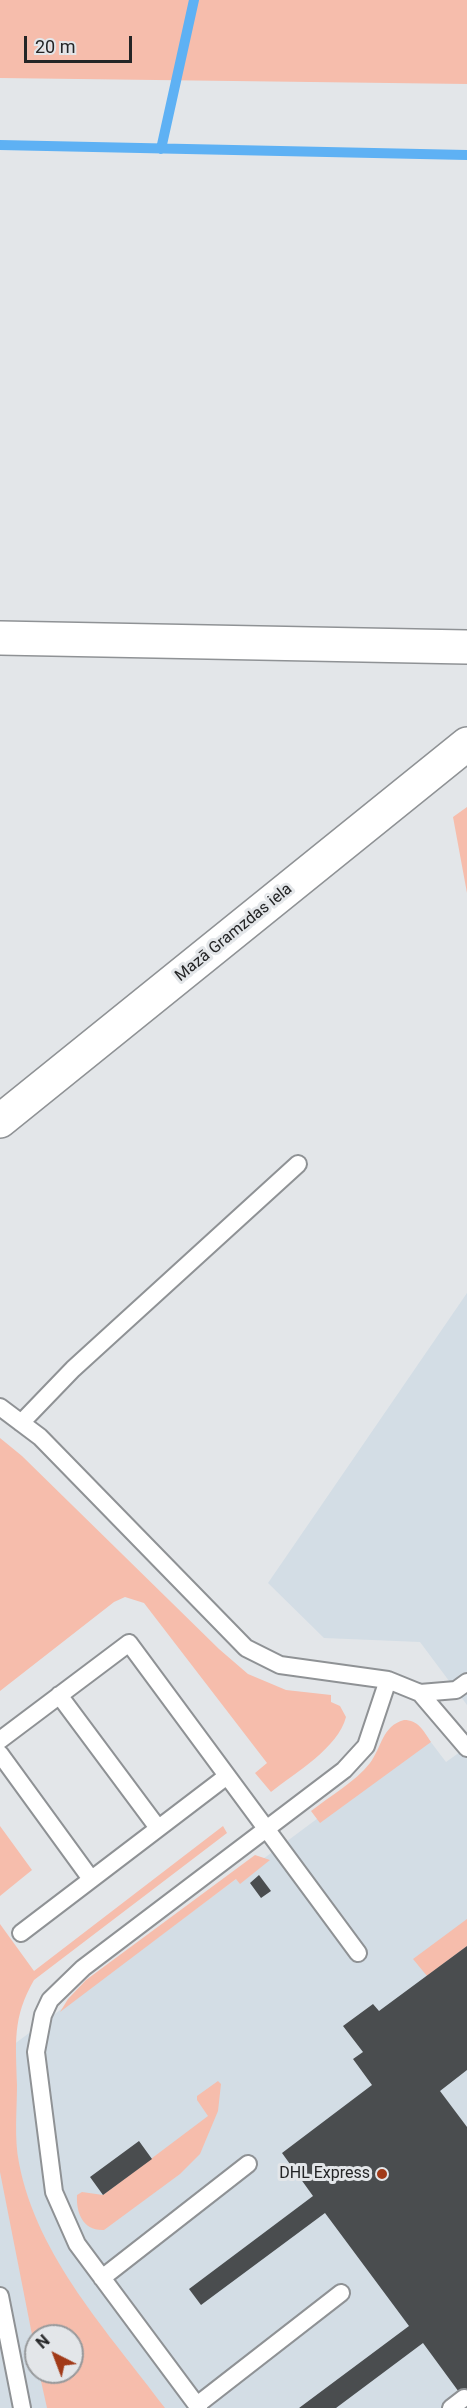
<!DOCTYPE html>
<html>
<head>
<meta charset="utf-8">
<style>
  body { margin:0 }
  #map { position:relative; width:467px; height:2408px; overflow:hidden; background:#e3e6e9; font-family:Roboto,sans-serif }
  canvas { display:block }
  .north { position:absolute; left:24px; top:2324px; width:60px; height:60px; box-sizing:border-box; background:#e3e6e9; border:2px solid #97999b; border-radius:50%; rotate:318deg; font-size:16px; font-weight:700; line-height:24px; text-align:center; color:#242526 }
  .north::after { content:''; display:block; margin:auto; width:21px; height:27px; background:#a13a18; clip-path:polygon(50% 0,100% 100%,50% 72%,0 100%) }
  .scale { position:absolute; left:24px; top:36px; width:108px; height:27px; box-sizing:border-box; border:3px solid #242526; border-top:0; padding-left:8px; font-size:18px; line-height:21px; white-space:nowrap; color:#242526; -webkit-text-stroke:4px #e3e6e9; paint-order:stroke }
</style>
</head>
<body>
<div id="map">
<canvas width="467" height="2408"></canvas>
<div class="north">N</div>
<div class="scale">20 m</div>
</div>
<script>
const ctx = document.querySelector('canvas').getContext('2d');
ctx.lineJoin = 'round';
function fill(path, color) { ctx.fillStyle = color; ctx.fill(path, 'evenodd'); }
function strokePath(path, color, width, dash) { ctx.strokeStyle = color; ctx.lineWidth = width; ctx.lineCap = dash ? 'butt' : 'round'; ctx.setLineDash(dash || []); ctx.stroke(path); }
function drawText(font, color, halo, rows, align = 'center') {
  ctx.font = font + ' Roboto,sans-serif'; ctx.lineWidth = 6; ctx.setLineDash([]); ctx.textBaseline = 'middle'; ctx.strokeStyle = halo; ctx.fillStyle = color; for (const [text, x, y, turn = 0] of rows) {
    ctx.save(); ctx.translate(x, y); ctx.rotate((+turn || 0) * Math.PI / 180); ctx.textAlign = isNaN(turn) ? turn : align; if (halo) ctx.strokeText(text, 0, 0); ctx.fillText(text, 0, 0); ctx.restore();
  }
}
fill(new Path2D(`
  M467 1293V1705L420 1642 324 1638 268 1583Z
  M427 1737 446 1762 467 1747V2408H0V1967L9 2048ZM36 2336H72V2372H36Z`), '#d3dde5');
fill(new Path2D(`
  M0 0H467V84L0 78Z
  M467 807V893L453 817Z
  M0 1438 22 1456 219 1649 248 1674 286 1690 331 1695V1702L340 1706 346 1717C338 1748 296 1772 271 1792L255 1773 267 1763 144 1603 125 1597 114 1602 0 1691Z
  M404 1720C418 1720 423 1730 431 1742L320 1823 311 1811C330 1796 355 1782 370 1763 382 1747 382 1726 404 1720Z
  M0 1826 32 1870 0 1896Z
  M223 1826 227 1833 34 1980C12 2018 16 2043 17 2085 17 2110 14 2138 19 2163 37 2257 109 2333 165 2408H47L39 2372H72V2336H36V2355L0 2172V1924L34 1971Z
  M255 1855 270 1860 240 1884 236 1879 60 2012 68 1999 86 1980Z
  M467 1919V1946L427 1976 413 1959Z
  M218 2081 221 2084 218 2111 200 2154 180 2174 104 2230C83 2231 76 2213 77 2195L82 2192 103 2195 208 2116 197 2100V2096Z`), '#f6bdac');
strokePath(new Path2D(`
  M0 145 467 155
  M161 149 194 0`), '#5eb1f4', 10);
fill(new Path2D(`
  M259 1875 271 1891 261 1898 250 1883Z
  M467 1946V2070L440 2091 467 2127V2403L423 2343 336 2408H299L409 2326 325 2213 201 2305 189 2289 313 2196 282 2153 372 2085 353 2059 363 2052 343 2026 373 2004 379 2011Z
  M139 2141 152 2159 103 2195 90 2177Z`), '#4a4d4f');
const lane = new Path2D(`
  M0 1407 40 1437 246 1648 280 1665 388 1680
  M21 1423 73 1369 298 1164
  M420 1693 456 1690 467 1682
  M59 1695 158 1828
  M0 1740 129 1643 358 1953
  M0 1754 91 1879
  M21 1933 227 1776
  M102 2278 248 2164
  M0 2296 22 2408
  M197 2405 341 2293
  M199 2408 77 2244 54 2192 36 2052 43 2015 50 2000 83 1968 344 1770 366 1746 388 1680 420 1693 467 1748
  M451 2408 464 2398`);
const street = new Path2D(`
  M0 638 467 647
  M0 1121 467 744`);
strokePath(lane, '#8f9295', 20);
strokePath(street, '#8f9295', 36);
strokePath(lane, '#fff', 16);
strokePath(street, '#fff', 33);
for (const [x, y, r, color] of [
  [382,2174,6,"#a13a18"]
]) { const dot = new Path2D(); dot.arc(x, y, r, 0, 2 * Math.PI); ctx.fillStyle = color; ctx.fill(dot); strokePath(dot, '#e3e6e9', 2); }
drawText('16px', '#242526', '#e3e6e9', [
  ["Mazā Gramzdas iela",234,933,-39]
]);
drawText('16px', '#242526', '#e3e6e9', [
  ["DHL Express",370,2174]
], 'right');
</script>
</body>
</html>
